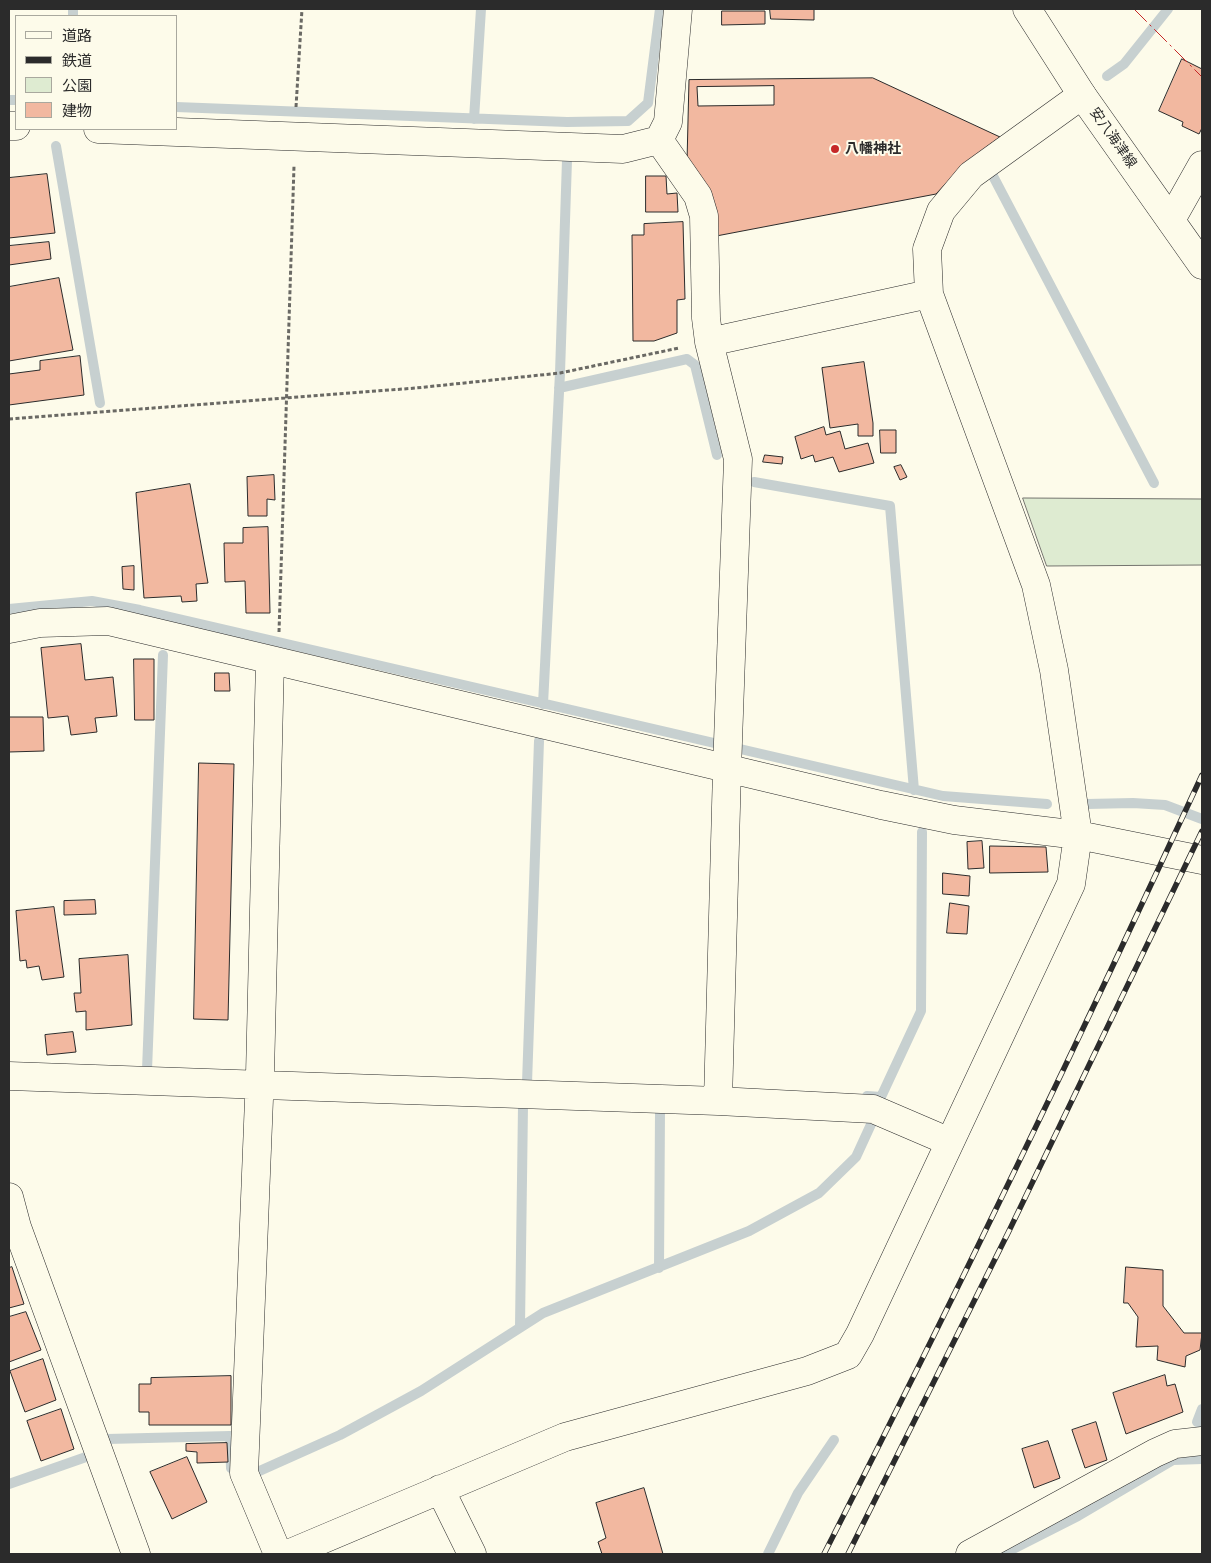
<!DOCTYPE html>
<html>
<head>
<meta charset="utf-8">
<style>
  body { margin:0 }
  #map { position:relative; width:1211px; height:1563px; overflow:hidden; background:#fdfbea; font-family:Figtree,"Noto Sans JP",sans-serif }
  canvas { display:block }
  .frame { position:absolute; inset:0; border:10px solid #2b2b2b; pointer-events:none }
  .legend { position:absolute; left:15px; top:15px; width:162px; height:115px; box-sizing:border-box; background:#fdfbea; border:1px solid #a9a89e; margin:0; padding:6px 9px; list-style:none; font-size:15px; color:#2b2b2b }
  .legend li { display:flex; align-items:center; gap:10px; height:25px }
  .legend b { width:25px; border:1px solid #a9a89e }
</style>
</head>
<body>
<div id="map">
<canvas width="1211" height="1563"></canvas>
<div class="frame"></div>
<ul class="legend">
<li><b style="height:6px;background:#fdfbea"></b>道路</li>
<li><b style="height:6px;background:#2b2b2b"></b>鉄道</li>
<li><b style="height:14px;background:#deebd1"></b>公園</li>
<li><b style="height:14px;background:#f2b8a0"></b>建物</li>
</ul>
</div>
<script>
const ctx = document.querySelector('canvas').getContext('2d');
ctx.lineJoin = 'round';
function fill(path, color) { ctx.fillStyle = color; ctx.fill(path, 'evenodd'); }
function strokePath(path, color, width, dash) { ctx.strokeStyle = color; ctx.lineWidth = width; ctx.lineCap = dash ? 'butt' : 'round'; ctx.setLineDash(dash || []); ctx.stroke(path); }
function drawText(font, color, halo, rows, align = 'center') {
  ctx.font = font + ' Figtree,"Noto Sans JP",sans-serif'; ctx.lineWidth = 4; ctx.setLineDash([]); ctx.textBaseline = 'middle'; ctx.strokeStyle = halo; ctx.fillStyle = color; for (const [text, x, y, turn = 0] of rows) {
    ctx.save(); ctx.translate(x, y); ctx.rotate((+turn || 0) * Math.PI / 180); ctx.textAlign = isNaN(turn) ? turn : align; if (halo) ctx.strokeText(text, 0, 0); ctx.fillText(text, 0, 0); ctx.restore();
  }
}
const green = new Path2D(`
  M1023 498 1202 499V565L1047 566Z`);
fill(green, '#deebd1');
strokePath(green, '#74746e', 1);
strokePath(new Path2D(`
  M73 16V9
  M1107 76 1124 64 1168 9
  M9 100H16
  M176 107 567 122 628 121 648 103 660 9
  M474 119 481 9
  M56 146 100 403
  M993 176 1154 483
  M559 388 687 359 695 365 717 455
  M754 482 890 506 914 790
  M9 609 92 601 140 610 943 796 1047 804
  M543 704 560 373 567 160
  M1087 804 1133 803 1165 805 1202 819
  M147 1070 163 655
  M527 1083 539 741
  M867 1096 881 1097 921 1011 922 832
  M659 1268 660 1111
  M520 1326 523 1106
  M1202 1409 1197 1422H1202
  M107 1439 230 1436 231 1468
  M255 1473 340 1435 421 1391 543 1313 749 1231 819 1193 856 1157 873 1120
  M9 1484 86 1457
  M768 1554 798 1493 834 1440
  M1003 1554 1078 1516 1173 1460 1202 1459`), '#c7d0d0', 10);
const building = new Path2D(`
  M770 9H814V20L771 19Z
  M722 11H765V24L722 25Z
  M1182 59 1202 69V128L1199 134 1182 126 1183 122 1159 111Z
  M873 78 1000 137 965 163 936 194 711 237 687 162 689 80Z
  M774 86V105L698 106 697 87Z
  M47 174 55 233 9 238V178Z
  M646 176H666L667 194 677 193 678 212H646Z
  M683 222 685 299 677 300V333L654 341H633L632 235H644V224Z
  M49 242 51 259 9 265V246Z
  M59 278 73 350 9 361V287Z
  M80 356 84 395 9 405V374L40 370V361Z
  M864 362 873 423V436H858V424L830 428 822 368Z
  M824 427 826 435 840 431 845 449 868 443 874 463 839 472 833 457 815 462 813 455 801 459 795 437Z
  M880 430H896V453H881Z
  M765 455 783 457 782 464 763 462Z
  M901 465 907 477 900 480 894 467Z
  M274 475 275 500 267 499V516H248L247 477Z
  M190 484 208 583 196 584 197 601 182 602 181 596 144 598 136 493Z
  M268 527 270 613H246L245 581 225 582 224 543H243V528Z
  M134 566V590L123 589 122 567Z
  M81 644 85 680 113 677 117 716 95 718 97 732 71 735 68 716 48 718 41 648Z
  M134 659H154V720H135Z
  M215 673H229L230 691H215Z
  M9 717H43L44 751 9 752Z
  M199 763 234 764 228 1020 194 1019Z
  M982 841 984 868 968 869 967 842Z
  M990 846 1046 847 1048 872 990 873Z
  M943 873 970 876 969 896 943 894Z
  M95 900 96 914 64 915V901Z
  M950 903 969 906 967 934 947 933Z
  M54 907 64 977 42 980 39 966 27 968 26 960 20 961 16 911Z
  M128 955 132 1025 86 1030V1011L76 1012 74 993H81L79 959Z
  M73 1032 76 1052 47 1055 45 1035Z
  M12 1267 24 1304 9 1308V1268Z
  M1126 1267 1163 1270V1306L1184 1333H1202L1200 1350 1186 1356 1185 1367 1157 1360 1158 1346 1136 1347 1138 1317 1128 1303H1124Z
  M26 1312 41 1350 9 1362V1317Z
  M43 1359 56 1400 25 1412 10 1371Z
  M1165 1375 1167 1386 1175 1384 1183 1412 1126 1434 1113 1393Z
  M231 1376V1425H149V1412H139V1384H151V1378Z
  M61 1409 74 1449 41 1461 27 1421Z
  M1096 1422 1107 1460 1085 1468 1072 1430Z
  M1048 1441 1060 1478 1034 1488 1022 1449Z
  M227 1443 228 1462 197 1463V1452L186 1451V1444Z
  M187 1457 207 1502 172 1519 150 1472Z
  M644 1488 663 1554H602L598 1542 606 1538 596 1503Z`);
fill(building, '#f2b8a0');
strokePath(building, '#2b2b2b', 1);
const minor = new Path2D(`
  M9 126H16
  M98 129 623 149 659 140 668 122 678 9
  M659 140 698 196 704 216 706 318 709 342 738 459 727 770 718 1101
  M1171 220 1202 165
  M709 342 929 294
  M9 629 40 623 108 621 881 805 954 820 1078 835 1202 860
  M270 661 260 1074 244 1473 278 1554
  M9 1076 718 1101 873 1109 950 1142
  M9 1197 17 1227 9 1232
  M17 1227 136 1554
  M440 1489 472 1554
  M288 1554 565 1437 807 1371 848 1355 860 1334 1071 884 1078 835 1054 670 1036 585 929 294 927 249 941 211 971 175 1082 95
  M970 1554 1155 1453 1175 1444 1202 1441`);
const secondary = new Path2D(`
  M1027 9 1082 95 1202 265`);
strokePath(minor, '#2b2b2b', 29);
strokePath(secondary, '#2b2b2b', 29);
strokePath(new Path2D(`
  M296 107 302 9
  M9 419 416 388 560 373 679 348
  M279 632 294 166`), '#6a6964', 3, [4, 2.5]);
strokePath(minor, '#fdfbea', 28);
strokePath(secondary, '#fdfbea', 28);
const rail = new Path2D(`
  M824 1554C955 1297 1081 1037 1202 775
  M848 1554 1008 1233 1202 831`);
strokePath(rail, '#2b2b2b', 5.5);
strokePath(rail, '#fdfbea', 4, [11]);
strokePath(new Path2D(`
  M1134 9 1202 77`), '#c62828', 1, [18, 4, 2.5, 4]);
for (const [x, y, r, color] of [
  [835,149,5,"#c62828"]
]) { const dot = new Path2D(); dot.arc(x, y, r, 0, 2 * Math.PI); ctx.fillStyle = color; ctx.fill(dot); strokePath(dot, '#fdfbea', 2); }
drawText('14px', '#2b2b2b', '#fdfbea', [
  ["安八海津線",1113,138,55]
]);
drawText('bold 14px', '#2b2b2b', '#fdfbea', [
  ["八幡神社",845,149]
], 'left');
</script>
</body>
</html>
